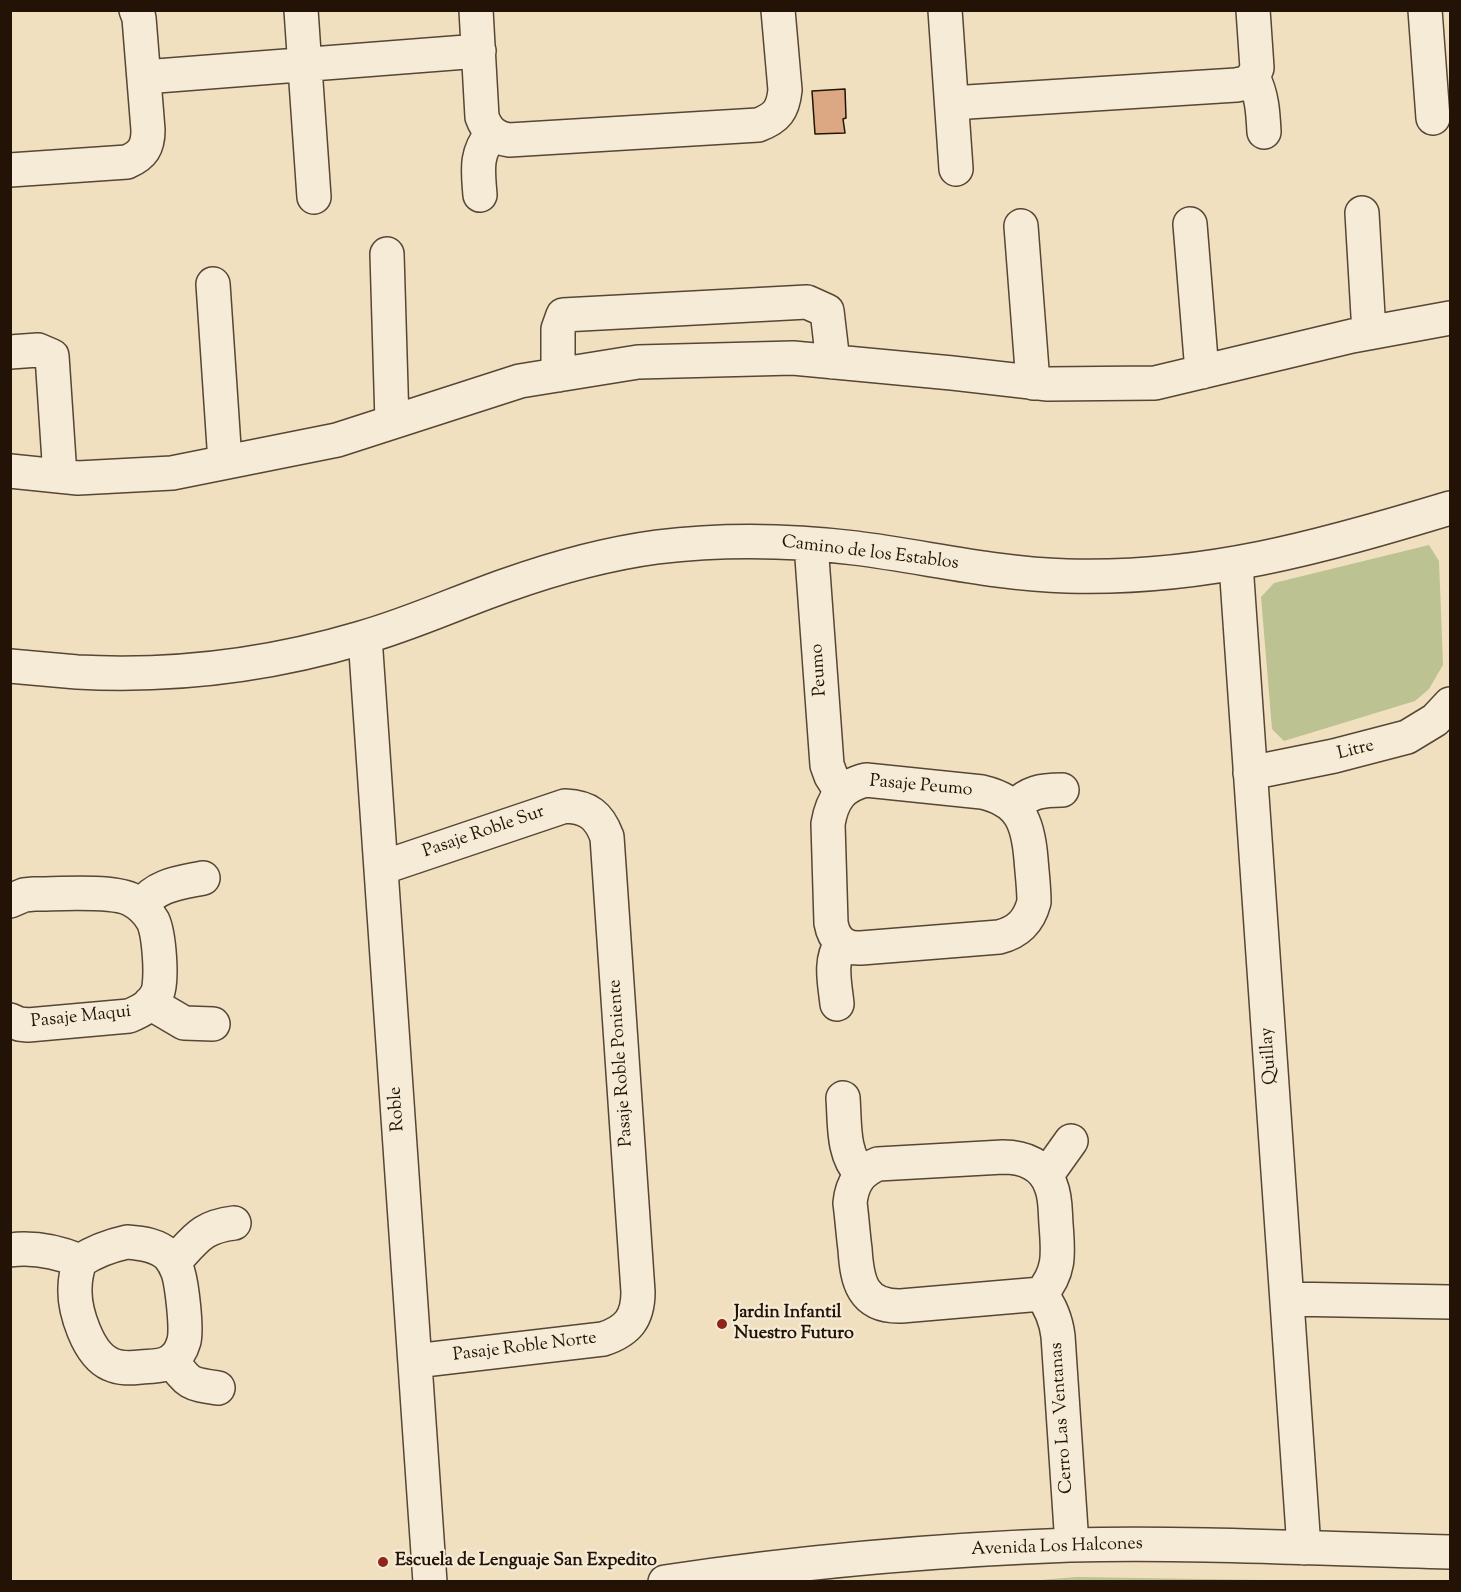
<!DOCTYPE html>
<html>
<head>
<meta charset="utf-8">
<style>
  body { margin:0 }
  #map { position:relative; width:1461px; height:1592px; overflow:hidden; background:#f0e0c0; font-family:"Sorts Mill Goudy",serif }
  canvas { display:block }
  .frame { position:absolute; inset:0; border:12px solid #221306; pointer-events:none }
</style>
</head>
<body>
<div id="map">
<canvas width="1461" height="1592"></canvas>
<div class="frame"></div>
</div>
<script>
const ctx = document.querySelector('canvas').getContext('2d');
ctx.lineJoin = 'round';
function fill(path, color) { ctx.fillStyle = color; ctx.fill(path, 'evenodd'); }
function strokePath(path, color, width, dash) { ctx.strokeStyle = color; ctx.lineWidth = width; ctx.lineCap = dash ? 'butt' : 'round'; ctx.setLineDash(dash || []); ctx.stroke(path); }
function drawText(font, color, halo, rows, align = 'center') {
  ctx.font = font + ' "Sorts Mill Goudy",serif'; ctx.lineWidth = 4.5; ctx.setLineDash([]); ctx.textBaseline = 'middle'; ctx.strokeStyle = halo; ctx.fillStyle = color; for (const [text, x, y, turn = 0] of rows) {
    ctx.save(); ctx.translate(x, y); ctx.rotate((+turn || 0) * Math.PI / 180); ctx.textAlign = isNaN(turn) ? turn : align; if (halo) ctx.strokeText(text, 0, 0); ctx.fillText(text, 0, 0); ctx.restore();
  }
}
fill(new Path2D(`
  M1429 545 1439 561 1443 665 1429 689 1415 701 1284 741 1272 729 1261 597 1274 583Z
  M1076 1577 1330 1581H1028Z`), '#bcc291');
const building = new Path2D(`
  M845 89 846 118 843 119 845 133 815 134 812 91Z`);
fill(building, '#dba883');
strokePath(building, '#221306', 1.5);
const street = new Path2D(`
  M301 10 314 197
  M476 10 482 117C487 131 495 138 509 140L758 125C777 118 783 110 785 90L778 10
  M945 10 956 169
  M1425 10 1433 118
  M144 77 479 51
  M1253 77C1262 95 1263 112 1264 132
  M952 103 1236 85 1246 83 1253 77 1257 68 1253 10
  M10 170 127 162C143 155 148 147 148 130L139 18 136 10
  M480 195C478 170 475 154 492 133
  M1362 213 1369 333
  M1190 224 1202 372
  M1021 226 1033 383
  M387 254 392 422
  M213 284 225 462
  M10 352 38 350 52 356 60 476
  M558 375V329L563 315 807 302 827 311 833 362
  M10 471 78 478 172 473 337 440 520 381 638 362 793 358 952 373 1048 384 1155 383 1352 336 1450 318
  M811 544 827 765 831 776 841 792
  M1236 564 1304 1548
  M365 637 430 1582
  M10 666C32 668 55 670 77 672 172 677 270 665 361 638 411 624 458 602 507 585 555 568 605 554 657 547 722 539 790 540 855 548 926 557 996 574 1067 576 1204 580 1321 547 1450 508
  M1250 773 1334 756 1407 737 1435 720 1450 704
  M866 780 982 792C1021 801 1028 823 1031 859 1032 873 1034 887 1034 902 1029 921 1019 932 999 937L861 948C844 949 834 940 831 923L828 824C832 800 841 786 866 780Z
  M1014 807C1029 792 1041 790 1062 790
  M381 868 565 806C588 807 599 815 607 837L638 1292C638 1318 628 1331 603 1339L415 1361
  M10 901 24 895 34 894C57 894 111 890 130 899 140 904 148 912 153 921 159 934 163 981 157 994 151 1006 141 1011 129 1016L28 1025 19 1024 10 1020
  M141 906C156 885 178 883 203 878
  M150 1003 184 1023 213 1024
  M837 1004C835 984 829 961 841 944
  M843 1098C845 1124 842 1154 861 1174
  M1003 1157C1024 1157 1044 1165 1051 1186 1056 1198 1055 1212 1056 1224 1058 1252 1061 1271 1041 1294L901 1306C862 1307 857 1281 855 1249 853 1234 852 1218 850 1203 852 1183 860 1171 878 1164Z
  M1046 1176 1071 1141
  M127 1242C142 1243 158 1245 169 1256 173 1261 176 1267 178 1272 182 1285 187 1328 184 1341 182 1348 178 1356 172 1360 164 1367 152 1366 141 1367 131 1368 120 1369 110 1364 88 1354 74 1311 75 1288 75 1278 77 1270 80 1261 95 1251 109 1246 127 1242Z
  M10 1250C34 1247 58 1252 80 1261
  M174 1262C196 1239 201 1227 234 1223
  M1041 1294C1051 1307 1056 1320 1058 1336L1072 1545
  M1287 1299 1450 1302
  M172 1360C188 1384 190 1384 218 1388
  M665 1582C799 1562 934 1550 1070 1545 1197 1542 1324 1549 1450 1552`);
strokePath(street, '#564634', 36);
strokePath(street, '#f5ebd6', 33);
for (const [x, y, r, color] of [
  [722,1324,6,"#8f2418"],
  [383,1562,6,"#8f2418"]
]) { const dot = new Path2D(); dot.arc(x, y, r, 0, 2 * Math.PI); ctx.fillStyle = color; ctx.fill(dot); strokePath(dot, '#f5ebd6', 2); }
drawText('18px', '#221306', '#f5ebd6', [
  ["Camino de los Establos",870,554,7],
  ["Peumo",820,670,-94],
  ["Litre",1356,751,-14],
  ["Pasaje Peumo",921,787,5],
  ["Pasaje Roble Sur",484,833,-19],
  ["Pasaje Maqui",81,1018,-6],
  ["Quillay",1270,1056,-94],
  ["Pasaje Roble Poniente",622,1063,-94],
  ["Roble",398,1109,-94],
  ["Pasaje Roble Norte",525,1348,-7],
  ["Cerro Las Ventanas",1063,1418,-94],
  ["Avenida Los Halcones",1057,1548,-2]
]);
drawText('bold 18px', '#221306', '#f5ebd6', [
  ["Jardin Infantil",734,1314],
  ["Nuestro Futuro",734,1335],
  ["Escuela de Lenguaje San Expedito",395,1562]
], 'left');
</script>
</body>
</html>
